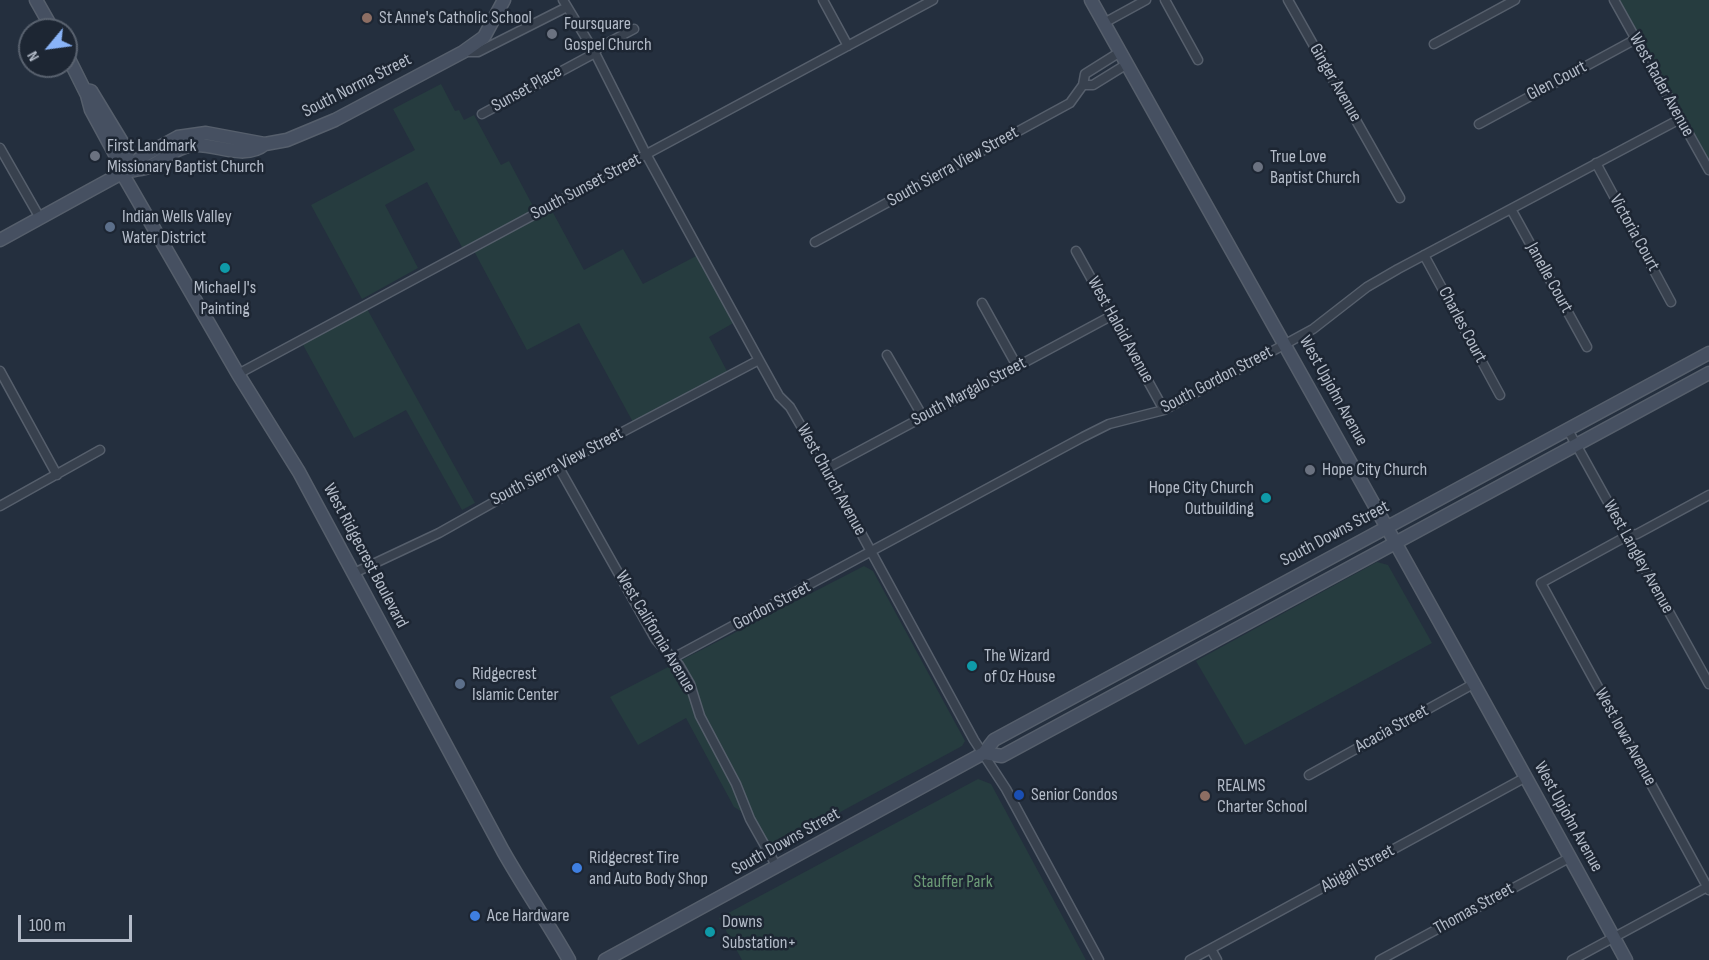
<!DOCTYPE html>
<html>
<head>
<meta charset="utf-8">
<style>
  body { margin:0 }
  #map { position:relative; width:1709px; height:960px; overflow:hidden; background:#242f3e; font-family:"Sofia Sans Condensed",sans-serif }
  canvas { display:block }
  .north { position:absolute; left:18px; top:18px; width:60px; height:60px; box-sizing:border-box; background:#1d2633; border:2px solid #59626f; border-radius:50%; rotate:241deg; font-size:16px; font-weight:700; line-height:24px; text-align:center; color:#b4bcc9 }
  .north::after { content:''; display:block; margin:auto; width:21px; height:27px; background:#8ab4f8; clip-path:polygon(50% 0,100% 100%,50% 72%,0 100%) }
  .scale { position:absolute; left:18px; top:915px; width:114px; height:27px; box-sizing:border-box; border:3px solid #b4bcc9; border-top:0; padding-left:8px; font-size:18px; line-height:21px; white-space:nowrap; color:#b4bcc9; -webkit-text-stroke:4px #1d2633; paint-order:stroke }
</style>
</head>
<body>
<div id="map">
<canvas width="1709" height="960"></canvas>
<div class="north">N</div>
<div class="scale">100 m</div>
</div>
<script>
const ctx = document.querySelector('canvas').getContext('2d');
ctx.lineJoin = 'round';
function fill(path, color) { ctx.fillStyle = color; ctx.fill(path, 'evenodd'); }
function strokePath(path, color, width, dash) { ctx.strokeStyle = color; ctx.lineWidth = width; ctx.lineCap = dash ? 'butt' : 'round'; ctx.setLineDash(dash || []); ctx.stroke(path); }
function drawText(font, color, halo, rows, align = 'center') {
  ctx.font = font + ' "Sofia Sans Condensed",sans-serif'; ctx.lineWidth = 5; ctx.setLineDash([]); ctx.textBaseline = 'middle'; ctx.strokeStyle = halo; ctx.fillStyle = color; for (const [text, x, y, turn = 0] of rows) {
    ctx.save(); ctx.translate(x, y); ctx.rotate((+turn || 0) * Math.PI / 180); ctx.textAlign = isNaN(turn) ? turn : align; if (halo) ctx.strokeText(text, 0, 0); ctx.fillText(text, 0, 0); ctx.restore();
  }
}
fill(new Path2D(`
  M1617 0H1709V164Z
  M441 84 455 111 459 110 464 120 474 115 501 165 509 161 535 210 463 249 427 182 385 205 418 268 362 299 311 205 415 150 393 109Z
  M551 209 584 270 623 249 643 284 698 255 735 322 709 337 728 373 634 424 579 323 527 350 474 251Z
  M366 307 475 503 462 510 406 410 354 438 302 343Z
  M1377 562 1388 565 1432 643 1245 745 1196 661Z
  M864 566 873 571 965 741 962 746 772 849C761 833 752 816 734 807L686 718 638 745 610 697Z
  M978 779 991 784 1086 960H742L719 918Z`), '#263c3f');
const street = new Path2D(`
  M563 0 595 53 646 154 759 360 779 396 790 407 826 469 974 740 1006 789 1099 960
  M823 0 848 46
  M1165 0 1198 60
  M1288 0 1400 198
  M1614 0 1709 170
  M1104 23 1146 0
  M1434 44 1515 0
  M463 52H478L567 7
  M1083 85H1093L1127 64
  M482 114 595 53 598 48 634 29
  M1479 124 1636 39
  M0 148 40 218
  M1596 163 1671 302
  M1511 209 1587 347
  M815 242 1070 103 1083 85 1085 74 1120 52
  M1076 251 1164 410
  M1424 255 1500 395
  M982 303 1017 366
  M887 355 923 417
  M0 371 57 475
  M238 374 933 0
  M1568 430 1709 684
  M558 466 656 640 679 665 690 684 700 716 736 784 750 819 777 867
  M826 469 1111 316
  M1709 495 1637 534 1627 536 1541 583 1709 890
  M0 506 100 450
  M354 573 439 533 558 466 759 360
  M673 658 1083 437 1109 424 1164 410 1313 329 1367 287 1398 269 1680 119
  M1309 775 1475 683
  M1211 949 1217 960
  M1190 960 1526 777
  M1380 960 1569 858
  M1572 960 1709 886`);
const secondary = new Path2D(`
  M36 0 53 30
  M1091 0C1270 320 1451 638 1626 960
  M66 53 87 95 91 110 117 158 122 173 238 374 299 472 503 851C524 888 548 923 569 960
  M86 90 91 91 128 152 122 172
  M126 172C133 170 142 169 149 167 165 160 178 145 196 145 220 145 245 160 265 144
  M0 240 89 191 122 173 143 156 178 137 206 133 265 144 287 140 335 120 463 52 484 37 504 0
  M984 753 1002 756 1709 373
  M605 960 984 753 994 740 1709 353`);
strokePath(street, '#565f6c', 11);
strokePath(secondary, '#565f6c', 15);
strokePath(street, '#38414e', 8);
strokePath(secondary, '#465061', 12);
for (const [x, y, r, color] of [
  [367,18,6,"#8d6e63"],
  [552,34,6,"#6b7280"],
  [95,156,6,"#6b7280"],
  [1258,167,6,"#6b7280"],
  [110,227,6,"#5c6f8a"],
  [225,268,6,"#0f9aa8"],
  [1310,470,6,"#6b7280"],
  [1266,498,6,"#0f9aa8"],
  [972,666,6,"#0f9aa8"],
  [460,684,6,"#5c6f8a"],
  [1019,795,6,"#1a4fb4"],
  [1205,796,6,"#8d6e63"],
  [577,868,6,"#3f7fe0"],
  [475,916,6,"#3f7fe0"],
  [710,932,6,"#0f9aa8"]
]) { const dot = new Path2D(); dot.arc(x, y, r, 0, 2 * Math.PI); ctx.fillStyle = color; ctx.fill(dot); strokePath(dot, '#1d2633', 2); }
drawText('18px', '#b4bcc9', '#1d2633', [
  ["St Anne's Catholic School",379,18],
  ["Foursquare",564,24],
  ["Gospel Church",564,45],
  ["First Landmark",107,146],
  ["Missionary Baptist Church",107,167],
  ["True Love",1270,157],
  ["Baptist Church",1270,178],
  ["Indian Wells Valley",122,217],
  ["Water District",122,238],
  ["Michael J's",225,288,"center"],
  ["Painting",225,309,"center"],
  ["Hope City Church",1322,470],
  ["Hope City Church",1254,488,"right"],
  ["Outbuilding",1254,509,"right"],
  ["The Wizard",984,656],
  ["of Oz House",984,677],
  ["Ridgecrest",472,674],
  ["Islamic Center",472,695],
  ["REALMS",1217,786],
  ["Charter School",1217,807],
  ["Senior Condos",1031,795],
  ["Ridgecrest Tire",589,858],
  ["and Auto Body Shop",589,879],
  ["Ace Hardware",487,916],
  ["Downs",722,922],
  ["Substation+",722,943]
], 'left');
drawText('18px', '#b4bcc9', '#1d2633', [
  ["Glen Court",1557,81,-28],
  ["Ginger Avenue",1335,83,60],
  ["West Rader Avenue",1661,85,61],
  ["South Norma Street",357,86,-27],
  ["Sunset Place",527,89,-29],
  ["South Sierra View Street",953,167,-29],
  ["South Sunset Street",586,187,-28],
  ["Victoria Court",1634,233,61],
  ["Janelle Court",1549,278,61],
  ["Charles Court",1462,325,62],
  ["West Haloid Avenue",1120,330,61],
  ["South Gordon Street",1217,380,-28],
  ["West Upjohn Avenue",1333,391,61],
  ["South Margalo Street",969,392,-28],
  ["South Sierra View Street",557,467,-28],
  ["West Church Avenue",831,480,61],
  ["South Downs Street",1335,534,-28],
  ["West Ridgecrest Boulevard",365,556,62],
  ["West Langley Avenue",1638,557,61],
  ["Gordon Street",772,606,-28],
  ["West California Avenue",655,632,59],
  ["Acacia Street",1392,729,-29],
  ["West Iowa Avenue",1625,737,61],
  ["West Upjohn Avenue",1568,817,61],
  ["South Downs Street",786,842,-29],
  ["Abigail Street",1358,869,-29],
  ["Thomas Street",1474,909,-29]
]);
drawText('18px', '#6b9a76', '#1d2633', [
  ["Stauffer Park",953,882]
]);
</script>
</body>
</html>
